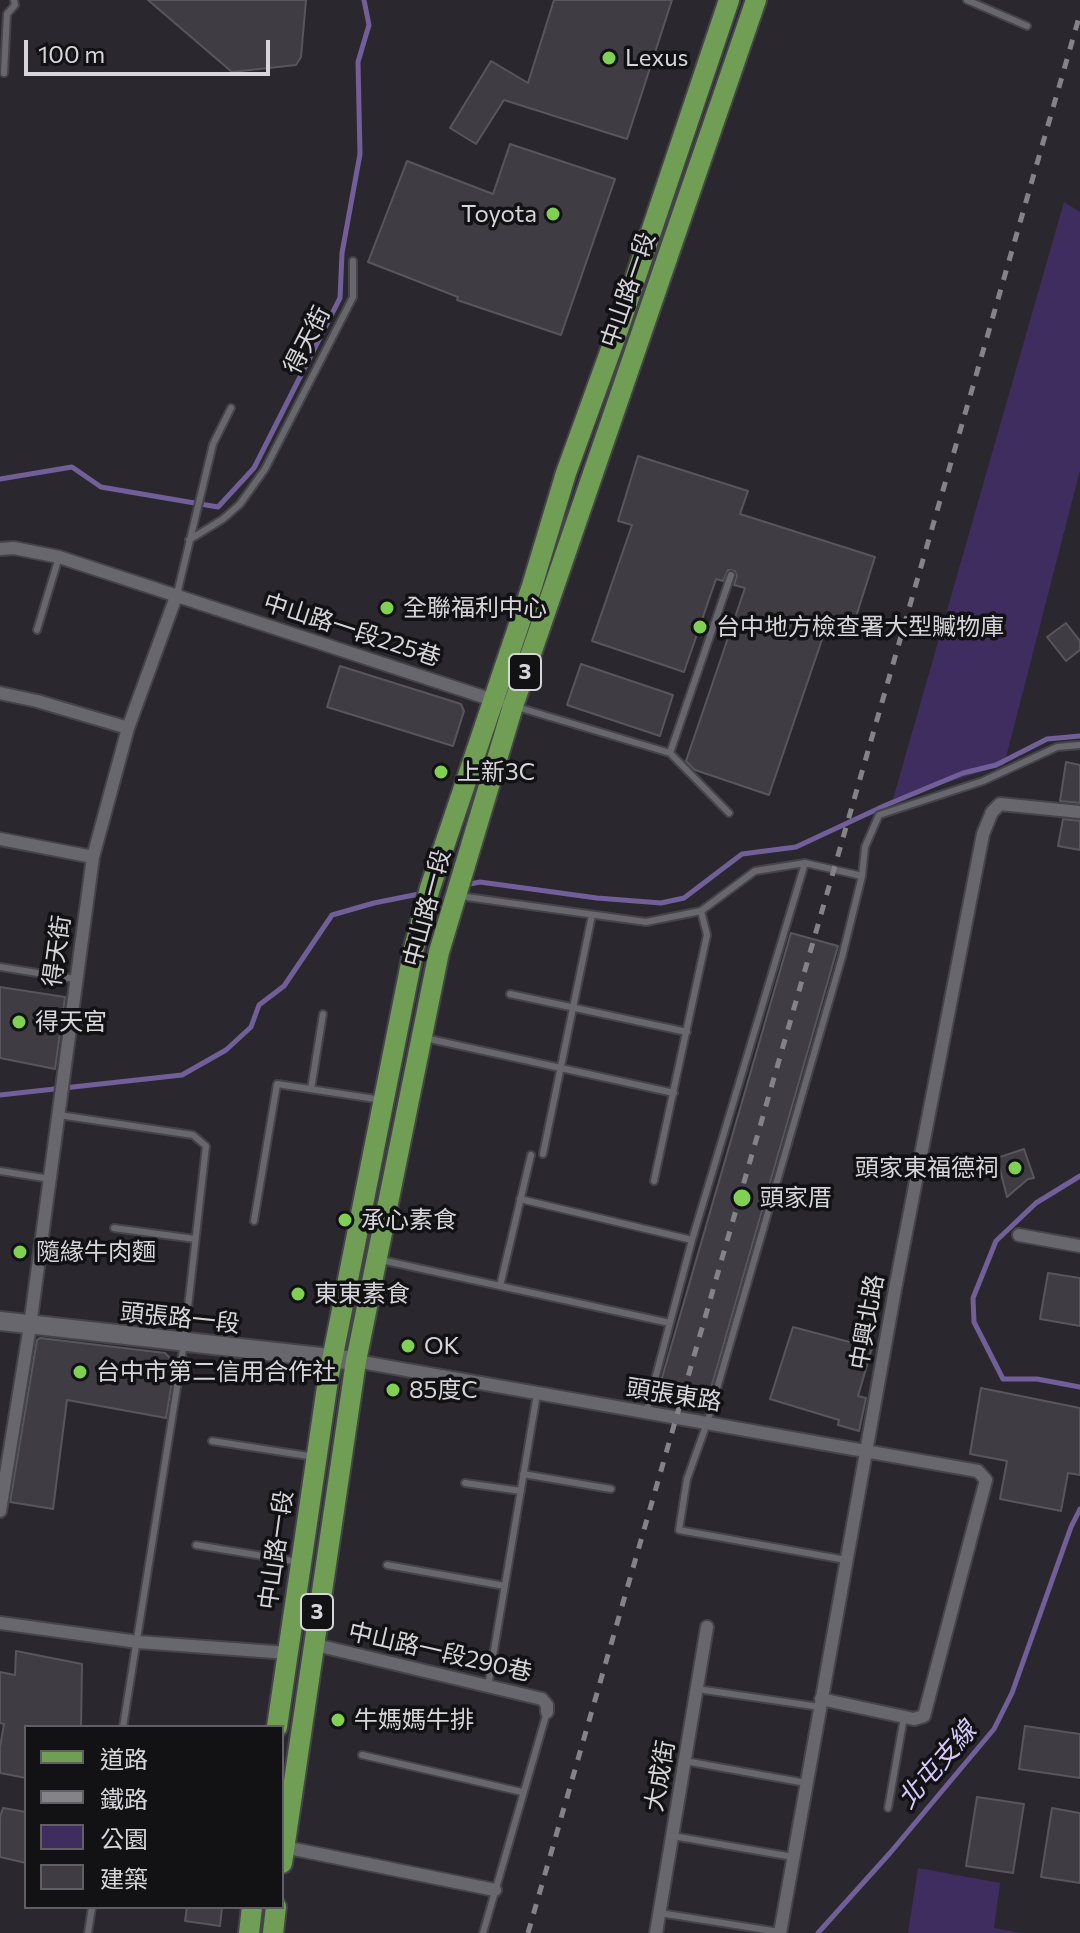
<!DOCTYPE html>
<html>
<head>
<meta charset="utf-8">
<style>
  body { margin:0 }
  #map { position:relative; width:1080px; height:1933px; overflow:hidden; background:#2a282e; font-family:Commissioner,"Noto Sans TC",sans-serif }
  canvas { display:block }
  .legend { position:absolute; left:24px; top:1725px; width:260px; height:184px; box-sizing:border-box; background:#121114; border:2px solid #605f63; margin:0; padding:10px 14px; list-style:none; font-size:24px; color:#d6d5d9 }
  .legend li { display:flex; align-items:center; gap:16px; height:40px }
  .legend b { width:40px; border:2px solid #605f63 }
  .scale { position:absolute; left:24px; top:40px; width:246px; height:36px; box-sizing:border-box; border:4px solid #d6d5d9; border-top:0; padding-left:10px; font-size:24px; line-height:28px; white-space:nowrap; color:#d6d5d9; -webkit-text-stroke:6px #121114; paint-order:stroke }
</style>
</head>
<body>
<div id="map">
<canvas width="1080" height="1933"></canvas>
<ul class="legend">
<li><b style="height:10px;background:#6f9e54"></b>道路</li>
<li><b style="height:10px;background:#848388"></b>鐵路</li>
<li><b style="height:22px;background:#402d60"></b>公園</li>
<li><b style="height:22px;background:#3f3d43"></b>建築</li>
</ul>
<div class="scale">100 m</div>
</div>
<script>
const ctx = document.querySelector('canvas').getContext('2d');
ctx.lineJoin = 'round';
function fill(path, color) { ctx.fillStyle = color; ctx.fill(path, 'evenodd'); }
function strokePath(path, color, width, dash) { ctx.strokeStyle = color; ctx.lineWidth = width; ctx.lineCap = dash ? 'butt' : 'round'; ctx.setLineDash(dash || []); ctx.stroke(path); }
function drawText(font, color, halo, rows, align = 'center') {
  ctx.font = font + ' Commissioner,"Noto Sans TC",sans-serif'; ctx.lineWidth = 7; ctx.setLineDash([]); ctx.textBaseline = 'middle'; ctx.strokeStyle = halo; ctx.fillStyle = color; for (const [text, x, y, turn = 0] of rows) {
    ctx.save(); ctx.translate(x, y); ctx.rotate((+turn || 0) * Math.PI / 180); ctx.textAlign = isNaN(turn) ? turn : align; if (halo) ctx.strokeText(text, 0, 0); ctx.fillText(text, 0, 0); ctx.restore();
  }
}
fill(new Path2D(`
  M1064 202 1080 212V470L1004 765 893 799Z
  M918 1868 1000 1883 994 1928 1021 1933H908Z`), '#402d60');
strokePath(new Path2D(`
  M0 479 72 467 101 487 218 507 254 468 340 298 342 253 360 154 358 62 369 25 364 0
  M465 885 480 882 597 898 661 903 684 898 742 854 796 847 886 805 963 773 996 765 1047 739 1080 736
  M0 1095 182 1075 226 1050 251 1027 259 1005 284 986 332 915 374 903 424 893
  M1080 1176 1036 1203 996 1241 973 1298 974 1322 1003 1379H1037L1080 1387
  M818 1933 890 1853 994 1729 1012 1693 1071 1527 1080 1509`), '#725f99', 5);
const building = new Path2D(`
  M148 0H306L301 57 296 65 232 72Z
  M554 0H672L627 139 504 100 476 144 450 128 491 61 528 83Z
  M510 144 615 179 561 335 457 300 458 297 368 262 407 161 493 194Z
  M638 456 748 491 740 514 875 557 854 623 830 616 769 795 695 770 686 761 745 588 734 585 737 576 735 571 728 570 723 581 716 579 684 672 592 641 632 525 618 521Z
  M1066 623 1080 641V650L1066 661 1047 637Z
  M581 664 673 695 660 736 567 705Z
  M340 666 461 704 464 711 453 746 327 707Z
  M1066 762 1080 765V803L1060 801Z
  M1063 819 1080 821V850L1058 846Z
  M791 933 838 946 705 1409 657 1395Z
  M0 987 65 997 55 1069 0 1058Z
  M1024 1149 1034 1178 1028 1179 1007 1197 997 1158Z
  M1048 1273 1080 1278V1326L1040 1319Z
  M793 1327 872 1348 858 1396 866 1398 859 1431 838 1425 839 1420 770 1399Z
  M40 1338 165 1353 175 1363 166 1418 67 1400 53 1509 10 1502 37 1340Z
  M981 1388 1080 1408V1475L1068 1473 1061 1511 1000 1499 1007 1461 970 1454Z
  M16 1651 82 1664 81 1727H26V1778L0 1773V1747L4 1724 0 1723V1672L15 1675Z
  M1025 1726 1080 1734V1778L1019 1769Z
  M977 1797 1024 1804 1013 1873 966 1866Z
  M3 1808 26 1812V1863L0 1857V1817Z
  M1052 1808 1080 1813V1883L1041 1877Z
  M187 1907H222L220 1926 185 1921Z`);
fill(building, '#3f3d43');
strokePath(building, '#58565d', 2);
const lane = new Path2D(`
  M967 0 1027 26
  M4 73 7 14 15 5 14 0
  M189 540 223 519 240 504 265 469 353 297V261
  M177 594 213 444 231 408
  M37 630 59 557
  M517 707 670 753 729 813
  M670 753 731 575
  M459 896 646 922 701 911 755 871 805 863 862 876
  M0 967 75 979
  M510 994 687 1032
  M425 1038 674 1093
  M311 1089 323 1014
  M59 1115 193 1135 206 1146 184 1343 123 1727
  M543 1154 592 915
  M0 1171 50 1179
  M654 1181 707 935 701 911
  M520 1199 692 1240
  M254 1221 277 1084 382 1100
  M114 1228 195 1239
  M381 1260 670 1323
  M500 1286 531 1155
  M646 1413 692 1240 805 863
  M212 1441 315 1457
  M523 1474 611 1489
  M465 1483 521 1491
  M196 1545 299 1562
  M846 1560 679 1530 687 1479 707 1423 842 957 862 876 865 847 879 815 983 781 1057 747 1080 745
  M387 1565 505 1586
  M488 1686 537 1394
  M697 1689 820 1707
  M362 1755 522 1792
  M685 1761 806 1783
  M888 1808 904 1717
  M673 1836 793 1857
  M660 1913 779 1932
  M88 1933 92 1907
  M483 1933 547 1712`);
const street = new Path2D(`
  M0 549 14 548 59 557 499 702
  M0 693 37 701 128 728
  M0 839 93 857
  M1019 1235 1080 1246
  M356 1361 978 1471 986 1480 924 1716 914 1719 821 1699
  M0 1511 30 1326 93 857 128 728 177 594
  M0 1623 138 1642 288 1653
  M312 1644 542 1699 547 1705V1712
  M284 1847 495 1890
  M656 1933 707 1627
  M780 1933 896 1284 983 834 992 812 1000 804 1080 812`);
const secondary = new Path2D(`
  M0 1321 356 1361`);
const primary = new Path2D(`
  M277 1727 328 1380 414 948 430 888 532 586 566 473 618 330 729 0
  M282 1863 356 1361 439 952 513 706 756 0
  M249 1933 252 1907
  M273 1933 276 1907`);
strokePath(lane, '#454449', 10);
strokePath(street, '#454449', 16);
strokePath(secondary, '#454449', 22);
strokePath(primary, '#454449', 24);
strokePath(lane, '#69676e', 6);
strokePath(street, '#69676e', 12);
strokePath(secondary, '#69676e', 18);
strokePath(primary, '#6f9e54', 20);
strokePath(new Path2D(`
  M528 1933 1080 14`), '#848388', 5, [10, 10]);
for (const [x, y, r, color] of [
  [609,58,8,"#80d051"],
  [553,214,8,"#80d051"],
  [387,608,8,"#80d051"],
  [700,627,8,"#80d051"],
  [441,772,8,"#80d051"],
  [19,1022,8,"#80d051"],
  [1015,1168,8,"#80d051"],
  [742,1198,10,"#80d051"],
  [345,1220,8,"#80d051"],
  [20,1252,8,"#80d051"],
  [298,1294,8,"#80d051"],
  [408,1346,8,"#80d051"],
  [80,1372,8,"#80d051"],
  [393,1390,8,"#80d051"],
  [338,1720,8,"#80d051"]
]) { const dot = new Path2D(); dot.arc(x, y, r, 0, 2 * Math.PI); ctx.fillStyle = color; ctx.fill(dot); strokePath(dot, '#121114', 3); }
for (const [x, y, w] of [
  [525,672,32],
  [317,1612,32]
]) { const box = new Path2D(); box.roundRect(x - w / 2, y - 18, w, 36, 6); ctx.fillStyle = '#121114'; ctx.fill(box); strokePath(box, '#d6d5d9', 2); }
drawText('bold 22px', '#d6d5d9', null, [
  ["3",525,672],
  ["3",317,1612]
]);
drawText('24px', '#d6d5d9', '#121114', [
  ["Lexus",625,58],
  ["Toyota",537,214,"right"],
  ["全聯福利中心",403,608],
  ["台中地方檢查署大型贓物庫",716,627],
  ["上新3C",457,772],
  ["得天宮",35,1022],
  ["頭家東福德祠",999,1168,"right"],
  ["頭家厝",760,1198],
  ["承心素食",361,1220],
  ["隨緣牛肉麵",36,1252],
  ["東東素食",314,1294],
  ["OK",424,1346],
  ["台中市第二信用合作社",96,1372],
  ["85度C",409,1390],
  ["牛媽媽牛排",354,1720]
], 'left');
drawText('24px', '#d6d5d9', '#121114', [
  ["中山路一段",628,290,-71],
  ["得天街",307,340,-63],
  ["中山路一段225巷",352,630,18],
  ["中山路一段",427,908,-75],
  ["得天街",57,951,-82],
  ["頭張路一段",180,1318,6],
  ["中興北路",867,1322,-80],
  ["頭張東路",674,1395,9],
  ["中山路一段",276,1550,-82],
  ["中山路一段290巷",440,1652,13],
  ["大成街",660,1776,-80]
]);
drawText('italic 26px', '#d7c8fc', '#121114', [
  ["北屯支線",937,1765,-49]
]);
</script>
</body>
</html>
